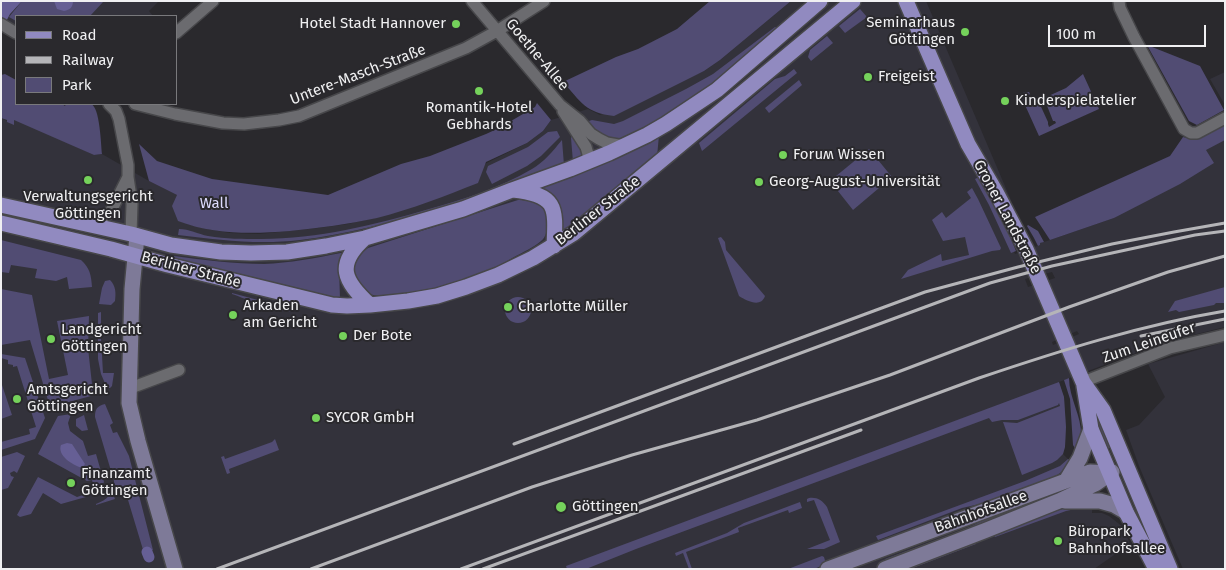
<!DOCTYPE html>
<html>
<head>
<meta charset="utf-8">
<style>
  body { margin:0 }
  #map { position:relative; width:1226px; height:570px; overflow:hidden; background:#2a292d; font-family:"Fira Sans",sans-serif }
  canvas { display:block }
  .frame { position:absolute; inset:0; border:2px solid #f0f0f2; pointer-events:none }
  .legend { position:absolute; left:15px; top:15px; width:162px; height:90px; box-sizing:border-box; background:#2a292d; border:1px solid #79797c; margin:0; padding:6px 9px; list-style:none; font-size:15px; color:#f0f0f2 }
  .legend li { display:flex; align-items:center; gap:10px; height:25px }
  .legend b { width:25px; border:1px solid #79797c }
  .scale { position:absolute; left:1048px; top:25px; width:158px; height:22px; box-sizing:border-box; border:2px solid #f0f0f2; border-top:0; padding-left:6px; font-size:15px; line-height:18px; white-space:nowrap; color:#f0f0f2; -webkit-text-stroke:4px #2a292d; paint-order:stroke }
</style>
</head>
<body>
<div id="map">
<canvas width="1226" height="570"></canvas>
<div class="frame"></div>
<ul class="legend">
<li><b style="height:6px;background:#918ac0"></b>Road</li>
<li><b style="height:6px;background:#b5b5b8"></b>Railway</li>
<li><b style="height:14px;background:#514c73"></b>Park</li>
</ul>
<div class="scale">100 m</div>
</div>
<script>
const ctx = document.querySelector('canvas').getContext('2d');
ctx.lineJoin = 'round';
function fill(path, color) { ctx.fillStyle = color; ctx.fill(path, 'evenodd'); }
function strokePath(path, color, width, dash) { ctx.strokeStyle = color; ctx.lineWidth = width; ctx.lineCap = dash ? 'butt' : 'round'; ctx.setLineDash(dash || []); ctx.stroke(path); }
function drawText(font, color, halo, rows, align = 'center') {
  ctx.font = font + ' "Fira Sans",sans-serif'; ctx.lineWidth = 4; ctx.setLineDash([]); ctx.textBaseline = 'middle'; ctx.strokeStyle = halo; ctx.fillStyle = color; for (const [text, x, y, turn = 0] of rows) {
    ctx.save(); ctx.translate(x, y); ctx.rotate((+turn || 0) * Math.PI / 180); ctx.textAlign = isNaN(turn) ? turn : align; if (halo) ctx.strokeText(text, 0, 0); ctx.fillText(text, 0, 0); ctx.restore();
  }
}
fill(new Path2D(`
  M1 1H157L158 2 149 11 153 16H16V34L5 25Z
  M791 1H926L1025 233 1014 252 1015 254 1040 245 1039 243 1044 242 1114 218 1225 124V327L1165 342 1059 382 1064 397 1066 427 1065 447 1063 454 1068 459 1081 465 1093 495 1092 513H1102L1109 516 1123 527 1130 544 1094 569H1V118L14 124 13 119 31 126 94 155 102 154 149 181 177 195 187 224 207 229 230 233 259 234 318 228 348 224 378 217 527 143 543 131 551 120 588 109 600 115 704 71 720 60ZM1052 272 1055 278 1028 287 1025 279ZM1077 331 1079 334 1053 345 1052 342Z
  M1225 72V105L1210 79Z
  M1225 342V569H1183L1139 466 1126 430 1139 425 1165 397 1148 364Z`), '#33323b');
fill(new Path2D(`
  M22 1H102L103 2 90 16H16V21L9 17Z
  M710 1H791L720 60 704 71 614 116C586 113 581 102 563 82L616 57 638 49 677 29Z
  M860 9 867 17 845 33 839 26Z
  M775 27 777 28 770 36 752 54 692 101 624 140H613L595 132 586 122 592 120 614 124 623 121 686 89 713 74Z
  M827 36 833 43 811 61 808 57 810 50Z
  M1147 45 1200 66 1224 110 1197 125 1189 121Z
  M794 69 797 73 702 151 699 143 775 79 785 76Z
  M5 74 16 80V104H62L65 106 66 104C72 104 86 102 91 104 100 107 101 145 102 154L94 155 14 120V125L7 122V120L1 118V75Z
  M1083 74 1099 109 1039 136 1020 94 1026 92H1029L1030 94 1027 96V98H1037L1048 122V124L1049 127 1056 123 1055 121H1053L1044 98 1066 88Z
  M799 80 802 85 769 113 765 108Z
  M537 103 551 120 543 131 527 143 486 162 478 183C445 196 412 209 377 218 348 224 320 228 290 231 253 234 214 235 178 221L172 206 177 195 149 181 139 144 157 161 212 179 328 195 401 164 430 156 486 134 499 128 535 107Z
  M1225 124V140L1206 150 1214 163 1180 184 1114 218 1050 240 1035 217 1170 156 1183 137 1196 140Z
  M557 131 560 137 541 156 527 166 492 184 486 172 488 166 528 147 548 132Z
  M573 133 583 151 581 156 573 162 571 138Z
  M659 135 657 157 576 222 565 230H563L562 220 549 193 539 187Z
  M562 140 564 165C477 195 391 229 300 240 259 245 218 240 178 235L179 229C189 229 198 234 208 236 226 239 243 239 261 239 318 239 374 225 429 209 464 199 500 188 532 169 544 162 553 151 562 140Z
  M869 149 892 177 853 210 830 181Z
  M977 178 981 179 1000 214 1016 251 1011 253 989 205 975 179Z
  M972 188 978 199 1001 248 1000 250 992 251 901 279 908 270 941 254 942 261 969 255 965 237 943 241 932 220 942 212 946 218 971 198 967 192Z
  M518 200C527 200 543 202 547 213 548 216 547 221 547 224 547 231 546 237 541 241 533 248 523 252 514 257 475 280 439 293 392 295 385 295 377 297 370 294 364 291 361 285 357 280 349 268 357 255 368 248Z
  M1028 225 1038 231 1044 242 1040 243V245L1038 246 1034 238 1027 226Z
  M721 237 725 242 726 250 765 296C761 308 747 301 739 296L718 238Z
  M1 240 81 260C90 268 91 275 92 287L69 289 67 277 56 281 35 278 37 269 11 265 9 273 1 272Z
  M341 253 343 255 339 267 340 299 301 292 174 259V256C204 260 234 264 264 264 289 263 316 258 341 253Z
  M110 280C116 286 116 293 115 301L111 305 99 304 102 288 105 281Z
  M1225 287V303H1216L1214 305 1179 312 1176 310 1168 312 1175 301Z
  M1 289 32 295 49 379 68 375 57 321 89 316 88 348 93 393 91 396 50 407 30 340 1 345Z
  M232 293 284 307 294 311C278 313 249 300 232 294Z
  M505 310a13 13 0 1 1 26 0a13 13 0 1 1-26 0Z
  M101 312V338L103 373H114L112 386 110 388H107L101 374 98 359V313Z
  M1 354 25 358 45 418 35 439 1 450V442L30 434 29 429 36 427 17 366 13 367V365L8 364V360L1 358Z
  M1069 378C1069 398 1082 417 1081 435 1081 439 1078 445 1076 450L1073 445 1070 399 1064 380Z
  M1 382 12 415 1 419Z
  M1059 382 1064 397 1066 427 1065 447 1063 454 1057 460 1052 463 1022 475 1003 422 1017 423 1060 406 1059 403 1058 405 1018 420H1002L992 422 989 418 636 549 586 569H567L566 566Z
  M105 404 113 423 110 425 113 433 117 432 129 456 153 550 144 553 125 490 113 494 115 499 96 505V504C107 500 114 493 114 481L95 417C95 409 97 406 105 404Z
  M1095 406 1114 446 1105 450 1091 408Z
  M71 414 68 423 70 431 83 441 88 456 96 454 104 482 99 491 93 495 61 504 43 493 31 514 20 517 17 515 38 477 77 497 89 493 93 484 92 480 87 481 38 454 58 416Z
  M84 415 88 430 82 431 76 426V419Z
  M275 439 279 450 229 469 230 473 227 474 221 457 224 456 225 459 272 442Z
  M17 452 25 456 17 473 14 471 10 473 11 476 14 477 8 488 1 490V457Z
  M1068 459 1073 462 1070 466 1050 480 997 500 962 508 878 540 876 536 1025 481 1060 466Z
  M1086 478 1088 482 1009 512 977 528 886 563 885 559 958 532 972 526 1005 509Z
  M809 498C817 497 822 500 827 507L840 542 824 549H807L830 540 814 500 807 502V499Z
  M800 502 802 508 789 513 788 510 738 528 739 532 686 552 692 569H689L683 553 676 556 675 553 727 533 744 523Z
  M1065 508H1080L1066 511 995 537 993 534Z
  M975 541 976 544 910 569H899Z
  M822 556 824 557 826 564 814 569H788Z`), '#514c73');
fill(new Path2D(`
  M1 1H22L10 14 1 31Z
  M54 1H73C73 7 70 10 64 11L57 9Z
  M67 443 72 444 85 464 82 468C72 465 57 455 61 445Z`), '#665f95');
strokePath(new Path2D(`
  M147 552 149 557`), '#665f95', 11);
const street = new Path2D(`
  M472 1 560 105 580 121 591 134 599 139 607 143 624 146
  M1119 1 1120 8 1134 37 1184 129 1191 133H1197L1225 118
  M1 24 16 33
  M176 33 213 1
  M109 104 116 111 119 119 128 165V177L132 204 131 234
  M135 104 175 114 223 123 244 124 279 120 299 116 466 48 497 31 544 1
  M563 111 586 147 588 154V162
  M87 224C96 221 104 218 111 211L128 177
  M1083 382 1170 348 1225 335
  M128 389 179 370`);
const secondary = new Path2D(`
  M137 236 132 289 129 403 138 441 175 569
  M1066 481 1080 458 1091 429
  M1065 501H1100L1114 505 1126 512
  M828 569 1090 472 1110 473
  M885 569 984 531 1059 501 1095 484 1112 472`);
const primary = new Path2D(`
  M906 1 968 144 996 192 1026 249 1083 382 1103 410 1170 569
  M513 190C557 195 556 206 554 246
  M1 205 131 234 171 245 221 252 251 253 287 252 326 246 365 238 463 209 512 190 570 169 609 153 647 135 666 124 717 90 820 1
  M1 223 111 249 168 265 332 305 347 306 370 305 408 301 437 296 466 287 498 275 533 258 574 233 853 1
  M365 238C335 265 344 281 370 305
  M1084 386 1091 429 1126 512 1156 569`);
strokePath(street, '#47474a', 14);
strokePath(secondary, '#47474a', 18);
strokePath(primary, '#47474a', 18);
strokePath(street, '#6b6b6f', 11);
strokePath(secondary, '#7e7a98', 15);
strokePath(primary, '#918ac0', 15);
strokePath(new Path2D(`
  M1141 336 1225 319
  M514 444 925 292 1018 267 1112 244 1174 232 1225 223
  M217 569 990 283 1052 266 1195 235 1225 231
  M311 569 532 487 632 455 757 420 890 375 1069 307 1168 272 1225 256
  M461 569 979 378C1059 351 1141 325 1225 311
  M483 569 861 430`), '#b5b5b8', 3);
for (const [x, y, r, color] of [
  [456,24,5,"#75d25b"],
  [965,32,5,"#75d25b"],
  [868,77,5,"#75d25b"],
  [479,91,5,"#75d25b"],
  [1005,101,5,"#75d25b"],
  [783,155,5,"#75d25b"],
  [88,180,5,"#75d25b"],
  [759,182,5,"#75d25b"],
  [508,307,5,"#75d25b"],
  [233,315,5,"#75d25b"],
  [343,336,5,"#75d25b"],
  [51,339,5,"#75d25b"],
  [17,399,5,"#75d25b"],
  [316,418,5,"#75d25b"],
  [71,483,5,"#75d25b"],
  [561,507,6,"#75d25b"],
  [1058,541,5,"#75d25b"]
]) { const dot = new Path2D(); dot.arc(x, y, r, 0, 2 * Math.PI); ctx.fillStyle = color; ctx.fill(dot); strokePath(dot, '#2a292d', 2); }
drawText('15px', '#f0f0f2', '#2a292d', [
  ["Seminarhaus",955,23,"right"],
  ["Göttingen",955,40,"right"],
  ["Hotel Stadt Hannover",446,24,"right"],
  ["Freigeist",878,77],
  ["Kinderspielatelier",1015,101],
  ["Romantik-Hotel",479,108,"center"],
  ["Gebhards",479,125,"center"],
  ["Foruʍ Wissen",793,155],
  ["Georg-August-Universität",769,182],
  ["Verwaltungsgericht",88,197,"center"],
  ["Göttingen",88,214,"center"],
  ["Arkaden",243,306],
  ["am Gericht",243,323],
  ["Charlotte Müller",518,307],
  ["Landgericht",61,330],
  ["Göttingen",61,347],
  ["Der Bote",353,336],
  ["Amtsgericht",27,390],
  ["Göttingen",27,407],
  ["SYCOR GmbH",326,418],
  ["Finanzamt",81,474],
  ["Göttingen",81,491],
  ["Göttingen",572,507],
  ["Büropark",1068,532],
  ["Bahnhofsallee",1068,549]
], 'left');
drawText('15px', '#f0f0f2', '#2a292d', [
  ["Goethe-Allee",537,55,50],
  ["Untere-Masch-Straße",358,75,-21],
  ["Berliner Straße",598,211,-38],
  ["Groner Landstraße",1007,217,62],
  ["Berliner Straße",191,270,15],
  ["Zum Leineufer",1149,343,-19],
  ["Bahnhofsallee",981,512,-20]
]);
drawText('15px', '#dddbfd', '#2a292d', [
  ["Wall",214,204]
]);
</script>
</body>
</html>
